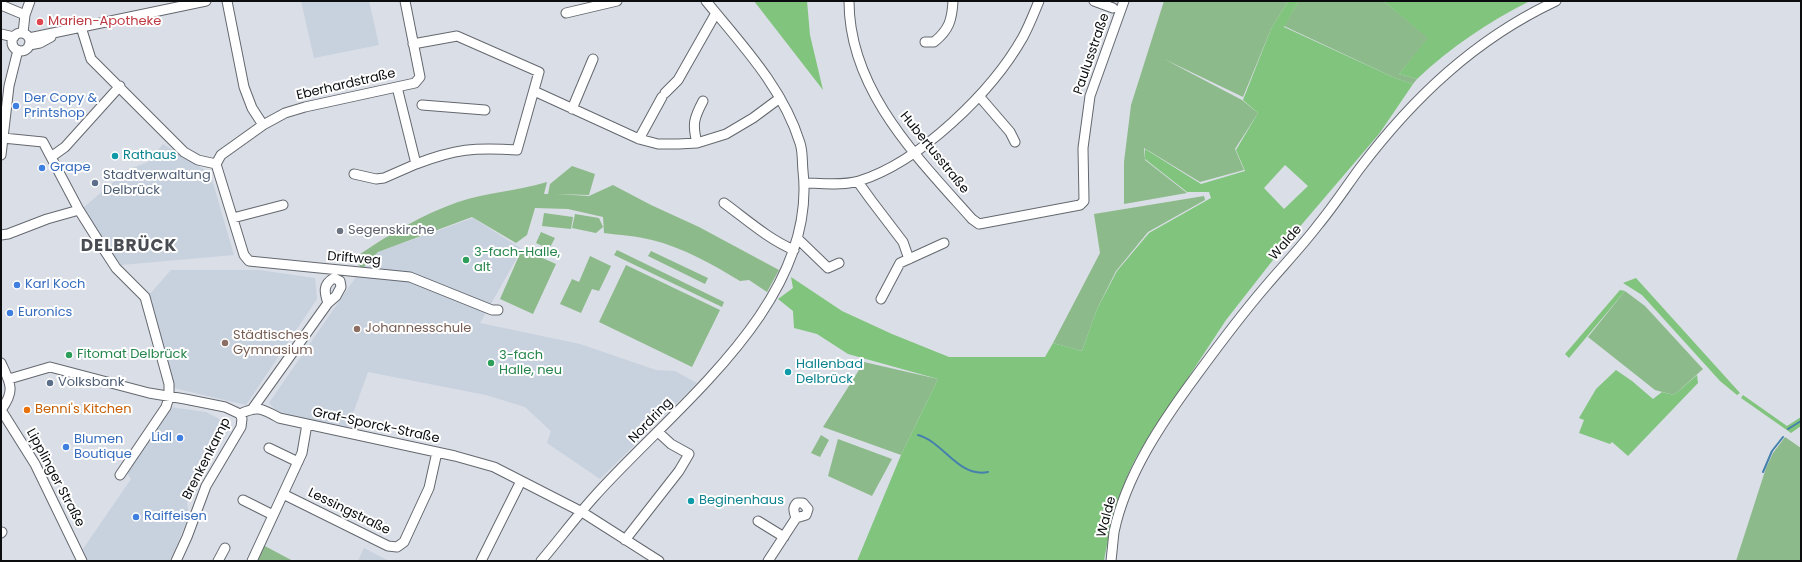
<!DOCTYPE html>
<html>
<head>
<meta charset="utf-8">
<style>
  body { margin:0 }
  #map { position:relative; width:1802px; height:562px; overflow:hidden; background:#dadee6; font-family:Poppins,sans-serif }
  canvas { display:block }
  .frame { position:absolute; inset:0; border:2px solid #0b0d0f; pointer-events:none }
</style>
</head>
<body>
<div id="map">
<canvas width="1802" height="562"></canvas>
<div class="frame"></div>
</div>
<script>
const ctx = document.querySelector('canvas').getContext('2d');
ctx.lineJoin = 'round';
function fill(path, color) { ctx.fillStyle = color; ctx.fill(path, 'evenodd'); }
function strokePath(path, color, width, dash) { ctx.strokeStyle = color; ctx.lineWidth = width; ctx.lineCap = dash ? 'butt' : 'round'; ctx.setLineDash(dash || []); ctx.stroke(path); }
function drawText(font, color, halo, rows, align = 'center') {
  ctx.font = font + ' Poppins,sans-serif'; ctx.lineWidth = 4; ctx.setLineDash([]); ctx.textBaseline = 'middle'; ctx.strokeStyle = halo; ctx.fillStyle = color; for (const [text, x, y, turn = 0] of rows) {
    ctx.save(); ctx.translate(x, y); ctx.rotate((+turn || 0) * Math.PI / 180); ctx.textAlign = isNaN(turn) ? turn : align; if (halo) ctx.strokeText(text, 0, 0); ctx.fillText(text, 0, 0); ctx.restore();
  }
}
fill(new Path2D(`
  M301 1H369L379 45 314 58Z
  M163 144 210 173 234 255 121 265 95 229 83 208 111 184 124 171 148 162Z
  M473 218 522 249 480 323 580 344 656 370 675 371 697 383 600 479 547 443 551 431 525 407 486 395 368 372 348 427 280 414 269 403 360 271 378 252Z
  M171 270H259L315 278 317 299 246 405 174 388 149 295Z
  M170 407 206 412 223 421 227 433 187 503 189 515 174 552 169 561H88L83 549 131 479 125 470Z
  M364 548 389 561H358Z`), '#c8d1de');
fill(new Path2D(`
  M1164 1H1288L1271 29 1243 97 1164 59 1242 100 1258 113 1235 149 1244 170 1200 182 1144 148 1145 160 1187 193 1124 204V162L1131 105Z
  M1299 1H1383L1429 38 1399 74 1417 79 1413 84 1395 78 1284 26Z
  M572 166 595 174 589 195 556 194 589 196 613 185 651 205 699 227 779 270 767 292 749 280 740 281C712 264 684 248 652 240 637 236 619 235 604 233L603 217 568 209 535 208 527 235 516 243 472 217 378 252 362 269 358 264 357 256C390 234 421 215 458 202 487 192 518 191 547 182L544 194H548L550 184Z
  M1204 196 1205 200 1148 232 1116 271 1097 309 1082 351 1053 343 1100 253 1094 214Z
  M544 213 573 217 571 229 542 226Z
  M575 214 599 218 603 227 596 233 572 228Z
  M541 232 555 238 549 249 536 243Z
  M522 249 556 264 533 314 500 299Z
  M617 250 724 302 722 307 614 255Z
  M651 251 708 278 705 284 648 256Z
  M590 256 611 266 599 291 592 289 581 313 560 304 572 279 579 282Z
  M626 265 720 310 692 367 599 322Z
  M1625 291 1645 306 1703 369 1674 395 1655 390 1588 337Z
  M864 362 938 379 901 455 823 427Z
  M821 435 829 440 820 457 811 453Z
  M1785 437 1801 448V561H1736L1766 468 1773 453Z
  M838 439 892 459 872 496 828 476Z
  M263 545 293 561H256Z`), '#8dba8a');
fill(new Path2D(`
  M754 1H807L810 35 823 90Z
  M1288 1H1299L1284 27 1395 78 1413 84 1379 134 1291 237 1226 320 1140 451C1122 480 1110 527 1104 561H857L901 455 938 379 848 354 817 334 794 328 793 311 778 299 793 288 791 277 842 311 892 334 949 357H1045L1053 343 1082 351 1097 309 1117 271 1149 233 1211 198 1209 192H1187L1145 159V149L1201 184 1245 171 1236 150 1258 113 1243 100 1271 29ZM1285 165 1308 186 1284 209 1264 188Z
  M1383 1H1530C1488 22 1451 47 1417 79L1399 74 1428 38Z
  M1636 278 1740 393 1737 395 1720 381 1642 295 1623 283Z
  M1620 290 1625 291 1569 358 1565 354Z
  M1616 370 1632 381 1653 399 1662 392 1674 395 1697 375 1698 383 1628 456 1612 442 1610 444 1579 433 1584 420 1579 418 1596 389Z
  M1743 395 1787 426 1801 417V426L1791 433 1741 398Z`), '#81c47d');
strokePath(new Path2D(`
  M1788 429 1801 421
  M918 435C944 442 958 478 988 472
  M1763 472 1772 451 1783 437`), '#4581ac', 2);
const minor = new Path2D(`
  M227 1 244 87 252 108 263 125
  M849 1C849 90 917 157 972 219L979 224 1080 205 1084 201 1083 148 1090 96 1124 1
  M1094 1 1113 8
  M1 5 25 15
  M566 13 617 1
  M81 27 91 59 184 152 198 160 216 164 244 255 249 261 410 277 492 310H498
  M23 33 25 15 30 1
  M12 42a9 9 0 1 1 18 0a9 9 0 1 1-18 0Z
  M1 34 14 37
  M29 38 206 1
  M925 42H934C949 30 952 20 953 1
  M29 45 40 43 51 37
  M397 87 416 164C455 149 475 147 517 150L539 72 457 36 413 44
  M534 91 639 139 658 144H678L697 143 726 134 753 118 780 98
  M665 93 678 80 716 13
  M979 96 1010 132 1015 142
  M422 105 485 110
  M572 109 593 59
  M3 138 43 142 79 210 101 245 116 268 145 297 169 384V397L166 407 120 475
  M639 139 662 97
  M697 143C692 124 694 118 703 101
  M1 155 9 86 18 50
  M51 157 65 147 120 86
  M216 164 221 155 263 125 285 113 305 107 415 83 420 77 405 1
  M354 174 376 179 384 178 416 164
  M858 182 871 200 903 242 909 259
  M805 183C822 183 843 186 859 181 920 162 992 92 1023 37 1029 26 1034 13 1039 1
  M724 203C746 219 768 239 794 250
  M233 218 283 205
  M1 235 8 234 47 219 79 210
  M798 239 828 268 839 263
  M881 299 900 263 944 243
  M328 303C324 292 323 284 334 278
  M1 363C10 383 16 390 1 410L35 464 82 561
  M9 379 50 367 149 393 185 399 225 407 240 414
  M253 408 328 303 336 296 341 287 340 281 334 278
  M240 414C258 405 263 409 279 418L455 456 494 467 582 512 659 561
  M269 448 298 462
  M283 494 388 546 397 547 404 542 429 488 437 452
  M243 500 273 515
  M758 521 784 537
  M1 533 2 532
  M625 540 679 471 689 454 671 444 658 432
  M176 561 187 537 206 486 241 427 242 419 240 414
  M218 561 225 548
  M252 561 302 453 307 424
  M481 561 521 481
  M541 561C559 540 575 518 594 497 672 409 818 304 803 171 802 162 803 152 800 143 783 88 742 45 706 1
  M768 561 796 518 806 515 808 509 803 503H797C792 508 794 512 796 518
  M1111 561C1112 551 1113 541 1114 532 1126 475 1162 422 1196 376 1218 346 1241 315 1266 286 1283 266 1302 246 1318 225 1333 207 1346 187 1360 168 1413 98 1475 39 1556 1`);
strokePath(minor, '#64686f', 11);
strokePath(minor, '#fff', 9);
for (const [x, y, r, color] of [
  [40,22,4,"#e0444e"],
  [16,106,4,"#3f7fe0"],
  [115,156,4,"#0f9aa8"],
  [42,168,4,"#3f7fe0"],
  [95,183,4,"#5c6f8a"],
  [340,231,4,"#6b7280"],
  [466,260,4,"#2e9e5b"],
  [17,285,4,"#3f7fe0"],
  [10,313,4,"#3f7fe0"],
  [357,329,4,"#8d6e63"],
  [225,343,4,"#8d6e63"],
  [69,355,4,"#2e9e5b"],
  [491,363,4,"#2e9e5b"],
  [788,372,4,"#0f9aa8"],
  [50,383,4,"#5c6f8a"],
  [27,410,4,"#e8710a"],
  [180,438,4,"#3f7fe0"],
  [66,447,4,"#3f7fe0"],
  [691,501,4,"#0f9aa8"],
  [136,517,4,"#3f7fe0"]
]) { const dot = new Path2D(); dot.arc(x, y, r, 0, 2 * Math.PI); ctx.fillStyle = color; ctx.fill(dot); strokePath(dot, '#fff', 1.5); }
drawText('13px', '#be3a42', '#fff', [
  ["Marien-Apotheke",48,22]
], 'left');
drawText('13px', '#0b0d0f', '#fff', [
  ["Paulusstraße",1092,54,-71],
  ["Eberhardstraße",346,85,-13],
  ["Hubertusstraße",934,153,51],
  ["Walde",1286,243,-49],
  ["Driftweg",354,259,5],
  ["Nordring",651,421,-46],
  ["Graf-Sporck-Straße",376,426,12],
  ["Brenkenkamp",207,459,-63],
  ["Lipplinger Straße",55,478,62],
  ["Lessingstraße",349,512,26],
  ["Walde",1107,517,-75]
]);
drawText('13px', '#366cbe', '#fff', [
  ["Der Copy &",24,99],
  ["Printshop",24,114],
  ["Grape",50,168],
  ["Karl Koch",25,285],
  ["Euronics",18,313],
  ["Lidl",172,438,"right"],
  ["Blumen",74,440],
  ["Boutique",74,455],
  ["Raiffeisen",144,517]
], 'left');
drawText('13px', '#0d838f', '#fff', [
  ["Rathaus",123,156],
  ["Hallenbad",796,365],
  ["Delbrück",796,380],
  ["Beginenhaus",699,501]
], 'left');
drawText('13px', '#4e5e75', '#fff', [
  ["Stadtverwaltung",103,176],
  ["Delbrück",103,191],
  ["Volksbank",58,383]
], 'left');
drawText('13px', '#5b616d', '#fff', [
  ["Segenskirche",348,231]
], 'left');
drawText('13px', '#27864d', '#fff', [
  ["3-fach-Halle,",474,253],
  ["alt",474,268],
  ["Fitomat Delbrück",77,355],
  ["3-fach",499,356],
  ["Halle, neu",499,371]
], 'left');
drawText('13px', '#785e54', '#fff', [
  ["Johannesschule",365,329],
  ["Städtisches",233,336],
  ["Gymnasium",233,351]
], 'left');
drawText('13px', '#c56008', '#fff', [
  ["Benni's Kitchen",35,410]
], 'left');
ctx.letterSpacing = '1px';
drawText('bold 17px', '#494d53', '#fff', [
  ["DELBRÜCK",129,247]
]);
ctx.letterSpacing = '0px';
</script>
</body>
</html>
